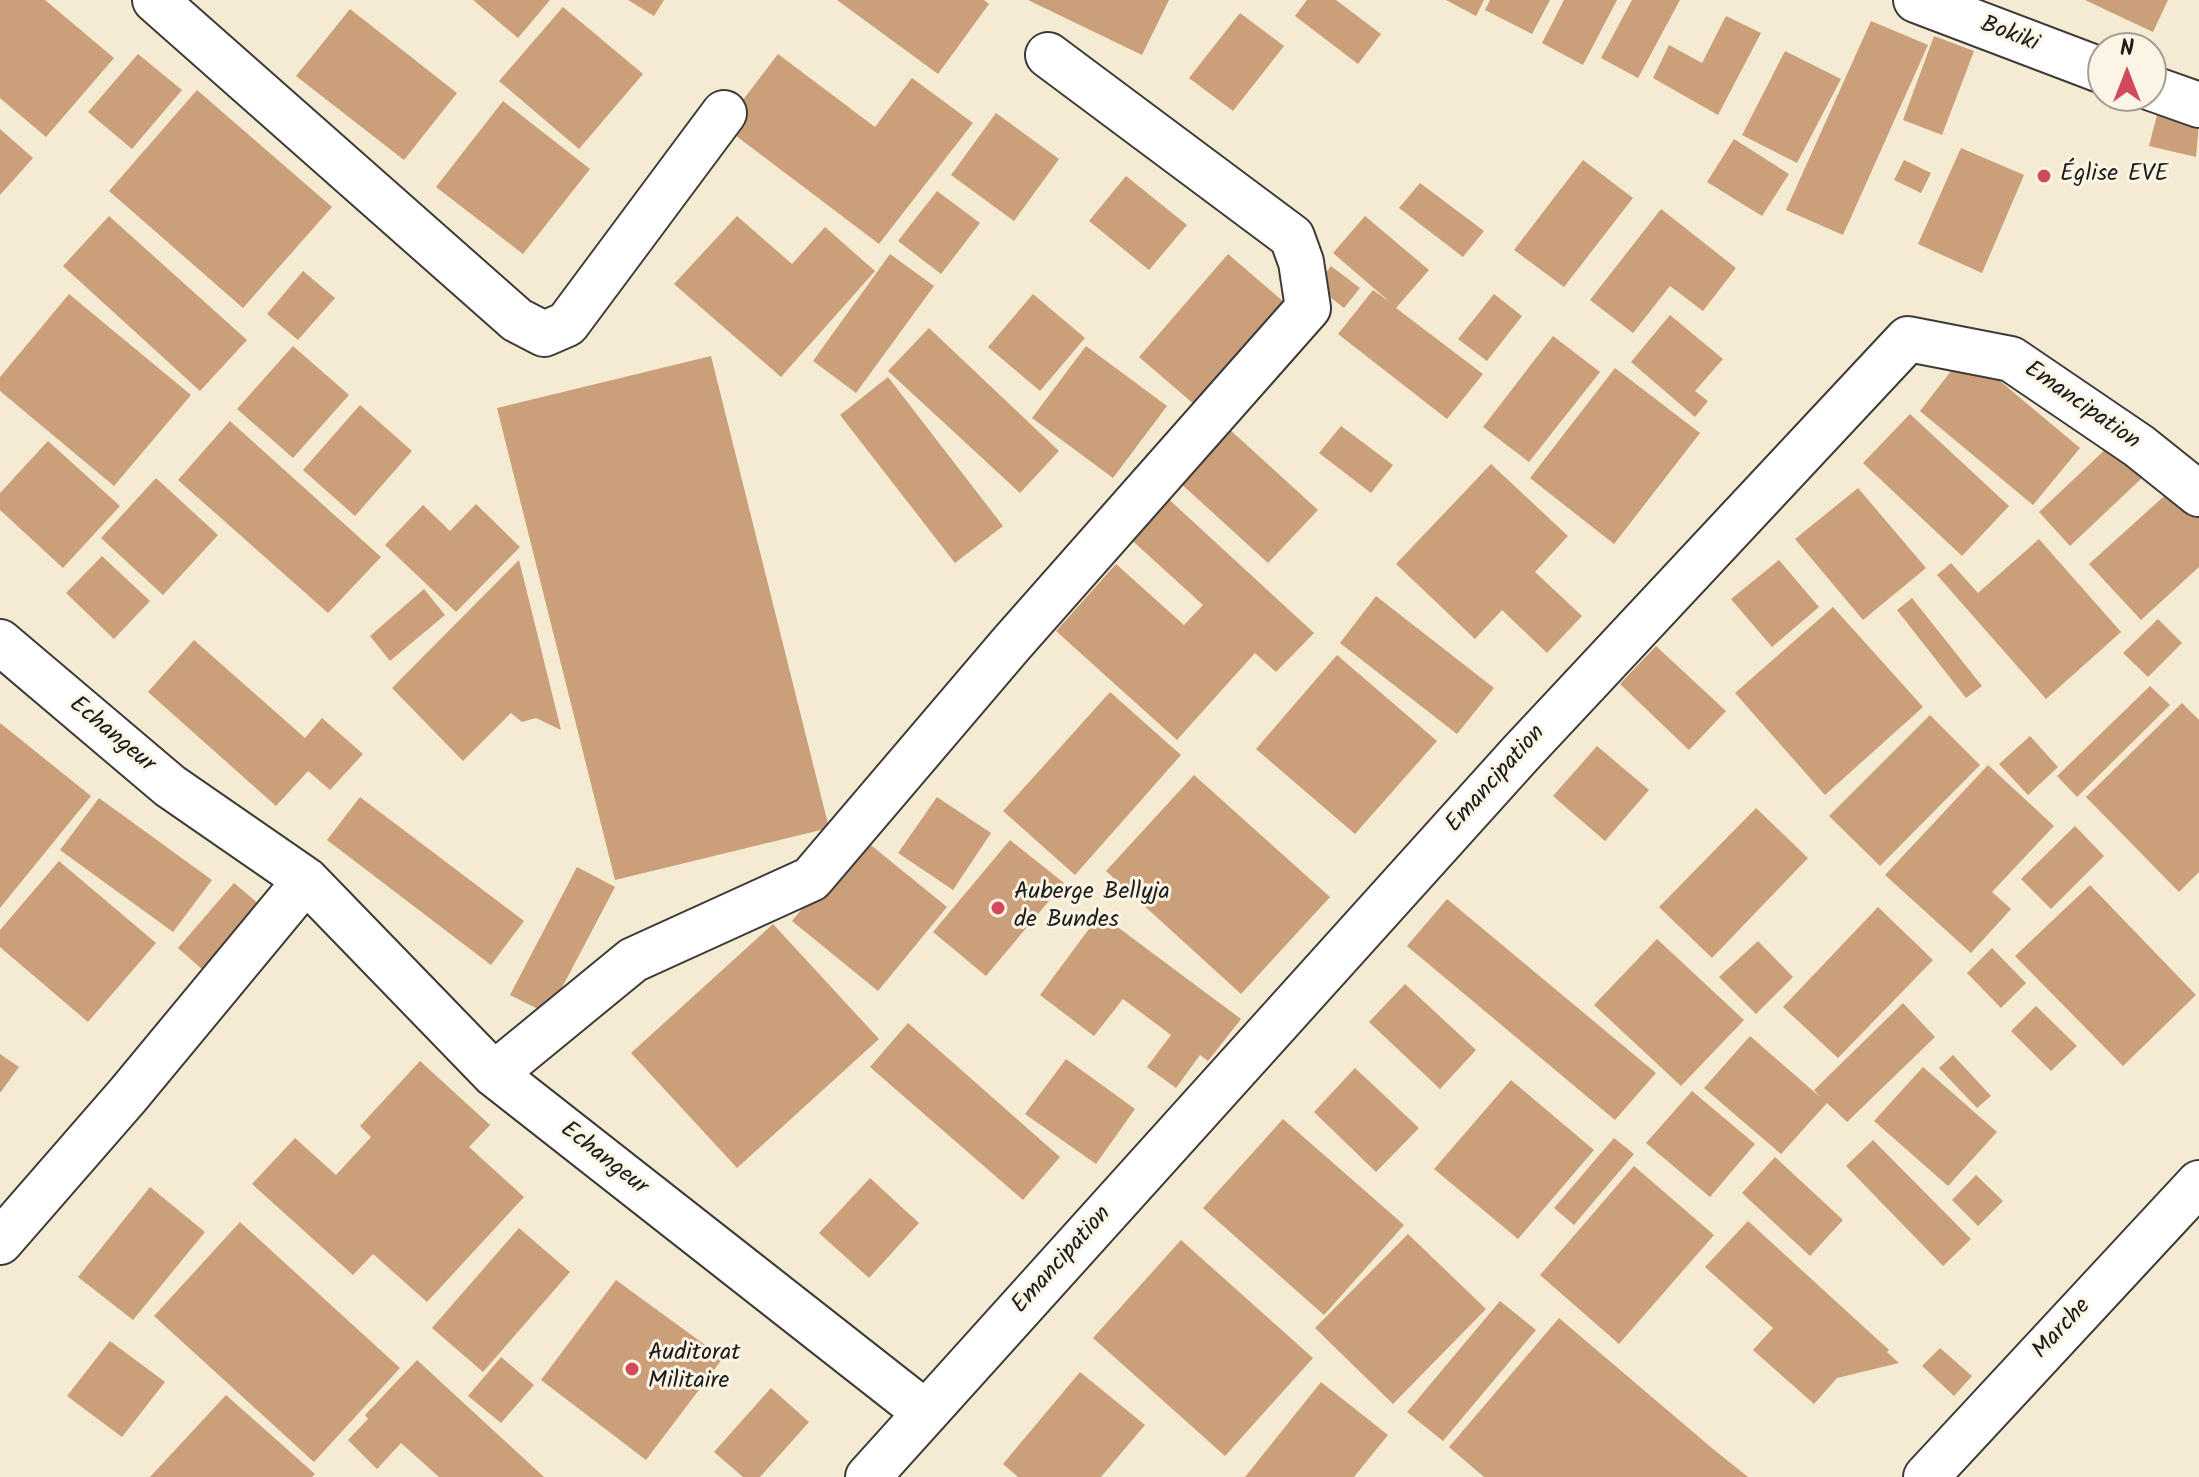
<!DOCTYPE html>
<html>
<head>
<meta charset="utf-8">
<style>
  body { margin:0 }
  #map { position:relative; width:2199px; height:1477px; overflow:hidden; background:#f5ebd3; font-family:Kalam,sans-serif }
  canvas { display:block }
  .north { position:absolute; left:2087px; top:32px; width:80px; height:80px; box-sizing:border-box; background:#fcf5e5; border:2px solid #a29e95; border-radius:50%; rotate:0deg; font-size:22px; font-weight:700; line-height:32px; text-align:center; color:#1c1c1c }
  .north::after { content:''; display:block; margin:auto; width:28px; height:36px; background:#d1495b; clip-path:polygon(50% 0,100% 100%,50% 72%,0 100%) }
</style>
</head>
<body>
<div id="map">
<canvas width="2199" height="1477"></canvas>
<div class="north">N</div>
</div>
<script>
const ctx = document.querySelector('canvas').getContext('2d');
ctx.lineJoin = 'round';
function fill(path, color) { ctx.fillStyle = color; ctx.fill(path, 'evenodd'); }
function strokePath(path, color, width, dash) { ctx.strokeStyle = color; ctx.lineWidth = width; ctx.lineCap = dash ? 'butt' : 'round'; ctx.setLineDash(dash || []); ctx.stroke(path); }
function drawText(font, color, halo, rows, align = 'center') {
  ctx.font = font + ' Kalam,sans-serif'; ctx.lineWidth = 6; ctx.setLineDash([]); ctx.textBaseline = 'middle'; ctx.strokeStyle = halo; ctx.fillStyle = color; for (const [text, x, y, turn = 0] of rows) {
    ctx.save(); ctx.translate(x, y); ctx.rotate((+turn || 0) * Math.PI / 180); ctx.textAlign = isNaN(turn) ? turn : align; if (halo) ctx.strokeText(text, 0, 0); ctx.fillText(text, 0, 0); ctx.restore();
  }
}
fill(new Path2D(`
  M0 0H45L114 58 46 137 0 98Z
  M473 0H550L518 38Z
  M628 0H664L654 16Z
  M837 0H984L989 4 938 74Z
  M1028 0H1169L1142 55Z
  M1307 0H1336L1381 34 1358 64 1295 16Z
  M1446 0H1484L1476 16Z
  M1490 0H1550L1532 34 1485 10Z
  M1564 0H1617L1583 65 1542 43Z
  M1632 0H1680L1638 78 1601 58Z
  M2085 0H2168L2153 32Z
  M563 7 643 74 579 149 499 81Z
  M350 9 457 93 404 160 296 76Z
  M1240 13 1284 46 1233 111 1189 78Z
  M1726 16 1761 33 1718 115 1653 78 1669 45 1702 63Z
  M1871 21 1928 45 1843 235 1786 210Z
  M1934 36 1974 51 1942 135 1903 120Z
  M1785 51 1841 79 1797 163 1742 135Z
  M138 54 182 90 132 149 88 112Z
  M778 54 875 127 912 78 973 123 879 244 723 126Z
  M197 90 332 207 243 308 109 191Z
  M503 101 590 169 523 254 436 187Z
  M2158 111 2199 122 2196 157 2149 146Z
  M996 113 1059 159 1014 221 951 175Z
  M0 129 33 158 0 195Z
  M1734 139 1789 174 1762 216 1707 182Z
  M1961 148 2024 175 1982 273 1918 244Z
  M1583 160 1633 198 1564 287 1514 250Z
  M1904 160 1931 173 1921 193 1894 180Z
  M1126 176 1187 225 1149 270 1089 221Z
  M1420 183 1484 231 1463 257 1399 208Z
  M937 191 980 223 941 274 898 241Z
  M1661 209 1736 268 1703 311 1670 286 1633 333 1590 300Z
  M109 216 247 340 200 391 63 266Z
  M737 216 792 264 825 227 875 271 781 377 674 284Z
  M1365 216 1429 270 1396 308 1483 374 1447 419 1338 334 1373 290 1390 302 1333 253Z
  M890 254 934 286 856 393 813 361Z
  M1228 254 1292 309 1202 411 1139 357Z
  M1331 266 1360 288 1344 308 1316 286Z
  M303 271 335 298 298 340 267 314Z
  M69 294 191 395 114 486 0 391V377Z
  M1033 294 1085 338 1040 391 988 347Z
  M1494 294 1522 316 1487 361 1458 339Z
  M1670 315 1723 359 1695 391 1708 401 1695 417 1631 362Z
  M929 328 1059 451 1020 493 888 371Z
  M1553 336 1600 372 1529 462 1483 427Z
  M293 346 349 395 293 458 237 409Z
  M1086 346 1167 406 1113 478 1032 418Z
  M711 356 829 828 615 880 497 408Z
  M1615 368 1700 433 1614 544 1530 478Z
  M1951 371 1994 376 2080 448 2033 505 1920 411Z
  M888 377 1003 526 955 563 840 415Z
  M360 405 412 451 355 516 303 470Z
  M1910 414 2009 506 1962 556 1863 463Z
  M230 421 381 557 328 613 178 480Z
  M1341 426 1393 465 1371 493 1319 453Z
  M1227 427 1318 510 1268 563 1177 480Z
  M48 441 120 506 63 568 0 510V493Z
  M2112 443 2144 476 2070 546 2039 512Z
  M1491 464 1568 536 1535 572 1582 616 1547 653 1502 610 1475 639 1396 564Z
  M156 478 218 535 163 595 101 538Z
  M1858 488 1926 568 1863 620 1795 539Z
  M2172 489 2199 518V567L2141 620 2089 564Z
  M1162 493 1314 633 1276 672 1255 653 1177 740 1056 631 1116 564 1184 625 1203 605 1125 534Z
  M476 504 520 547 456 612 385 545 423 505 450 531Z
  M2039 539 2121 632 2046 699 1937 575 1951 563 1978 593Z
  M102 556 150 601 114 639 66 593Z
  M519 560 561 730 536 718 522 722 511 713 463 761 392 688Z
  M1779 560 1819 607 1772 647 1731 599Z
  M424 589 445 615 390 661 370 636Z
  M1376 596 1494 688 1457 734 1340 643Z
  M1912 598 1982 686 1966 698 1897 610Z
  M1833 607 1923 707 1825 795 1735 693Z
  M2158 619 2182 643 2148 677 2123 653Z
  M194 640 305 738 322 718 363 754 330 790 308 771 276 806 148 692Z
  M1656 646 1726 711 1689 750 1620 684Z
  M1337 655 1437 741 1355 834 1256 749Z
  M2150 686 2170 705 2077 797 2057 776Z
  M1110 692 1181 755 1075 875 1003 811Z
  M2182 703 2199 720V872L2179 892 2086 797Z
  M1930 715 1980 765 1880 866 1829 816Z
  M0 723 91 796 0 908Z
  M2030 736 2058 767 2028 795 1999 764Z
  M1597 746 1649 790 1605 841 1553 796Z
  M1988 765 2054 826 1992 892 2011 909 1971 953 1885 875Z
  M1194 775 1330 897 1241 994 1106 871Z
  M360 797 524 921 491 965 327 840Z
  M937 797 991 833 953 890 898 853Z
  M99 798 212 880 173 932 60 850Z
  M1756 808 1808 858 1712 958 1659 907Z
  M2075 826 2104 856 2051 909 2021 879Z
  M861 837 947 907 878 991 792 921Z
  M1010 840 1064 883 986 976 933 932Z
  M59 861 156 943 88 1022 0 947V930Z
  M577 867 615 887 548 1014 510 995Z
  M234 883 260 905 204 971 178 948Z
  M2090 885 2196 995 2123 1066 2015 956Z
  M1447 899 1656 1073 1615 1120 1407 946Z
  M1878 907 1933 960 1838 1058 1783 1007Z
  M1100 914 1241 1019 1208 1061 1200 1055 1176 1088 1147 1067 1171 1035 1123 999 1094 1036 1040 995Z
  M773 924 879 1039 737 1168 631 1053Z
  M1657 939 1744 1020 1681 1086 1594 1005Z
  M1758 941 1793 977 1756 1014 1719 977Z
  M1992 948 2026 983 2001 1008 1967 973Z
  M1405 984 1476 1050 1440 1089 1369 1022Z
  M1903 1003 1935 1037 1847 1122 1827 1103 1781 1154 1704 1088 1750 1036 1820 1097 1814 1090Z
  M2036 1006 2077 1046 2051 1071 2011 1031Z
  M908 1023 1060 1157 1023 1200 870 1067Z
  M0 1054 19 1067 0 1093Z
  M1953 1055 1991 1096 1977 1108 1939 1068Z
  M1066 1059 1135 1109 1096 1164 1025 1114Z
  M420 1061 490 1125 469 1147 524 1197 427 1302 373 1254 353 1275 252 1184 295 1138 336 1175 371 1137 360 1126Z
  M1923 1067 1997 1132 1948 1186 1874 1121Z
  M1355 1068 1419 1128 1376 1172 1314 1112Z
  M1511 1080 1594 1150 1518 1239 1434 1169Z
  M1692 1091 1755 1144 1710 1197 1646 1143Z
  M1283 1119 1404 1225 1324 1315 1203 1208Z
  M1614 1138 1634 1154 1574 1225 1554 1208Z
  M1873 1140 1971 1239 1943 1266 1846 1166Z
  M1775 1157 1843 1220 1810 1256 1742 1193Z
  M1634 1166 1714 1235 1619 1344 1540 1275Z
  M1976 1175 2003 1201 1978 1226 1952 1200Z
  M870 1178 919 1223 869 1278 819 1233Z
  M150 1187 205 1232 133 1320 78 1277Z
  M1748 1221 1889 1350 1887 1352 1899 1363 1837 1378 1814 1404 1753 1350 1773 1328 1705 1267Z
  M240 1222 400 1368 314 1462 154 1316Z
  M519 1228 570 1272 483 1372 432 1328Z
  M1408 1234 1486 1309 1393 1404 1315 1328Z
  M1181 1240 1313 1358 1225 1456 1093 1338Z
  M616 1280 723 1358 646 1460 541 1380Z
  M1500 1301 1536 1330 1443 1441 1407 1412Z
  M1559 1318 1713 1449 1748 1477H1484L1449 1447Z
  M110 1341 165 1382 122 1437 67 1396Z
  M1940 1348 1972 1376 1954 1396 1922 1366Z
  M501 1357 534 1385 501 1423 468 1396Z
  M417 1360 544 1477H439L401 1443 377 1469 348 1440 368 1419 365 1415Z
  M1080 1372 1145 1425 1101 1477H1018L1003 1464Z
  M1321 1382 1388 1435 1354 1477H1245Z
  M771 1388 809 1422 760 1477H743L714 1452Z
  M226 1395 315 1474 312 1477H150Z`), '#ca9f79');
const minor = new Path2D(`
  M155 0 517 320 544 334 567 324 724 113
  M1916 0 2103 71
  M2151 88 2199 105
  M0 642 170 786 306 880 494 1074 926 1413
  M494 1074 633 960 811 879 1012 643 1308 308 1301 262 1292 237 1048 55
  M0 1242 128 1095 306 880
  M868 1477 1521 753 1908 339 2011 359 2139 446 2199 494
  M1926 1477 2199 1183`);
strokePath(minor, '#3d3b37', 48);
strokePath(minor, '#fff', 44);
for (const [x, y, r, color] of [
  [2044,176,8,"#d1495b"],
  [998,908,8,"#d1495b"],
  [632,1369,8,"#d1495b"]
]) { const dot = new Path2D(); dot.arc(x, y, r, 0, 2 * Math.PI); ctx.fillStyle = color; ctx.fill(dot); strokePath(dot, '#fcf5e5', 3); }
drawText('24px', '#1c1c1c', '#fcf5e5', [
  ["Bokiki",2009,36,21],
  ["Emancipation",2081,407,35],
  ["Echangeur",111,736,40],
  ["Emancipation",1497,780,-48],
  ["Echangeur",603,1160,38],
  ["Emancipation",1063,1261,-48],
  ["Marche",2063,1330,-47]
]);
drawText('24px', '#1c1c1c', '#fcf5e5', [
  ["Église EVE",2060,176],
  ["Auberge Bellyja",1014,894],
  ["de Bundes",1014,922],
  ["Auditorat",648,1355],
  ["Militaire",648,1383]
], 'left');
</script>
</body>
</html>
